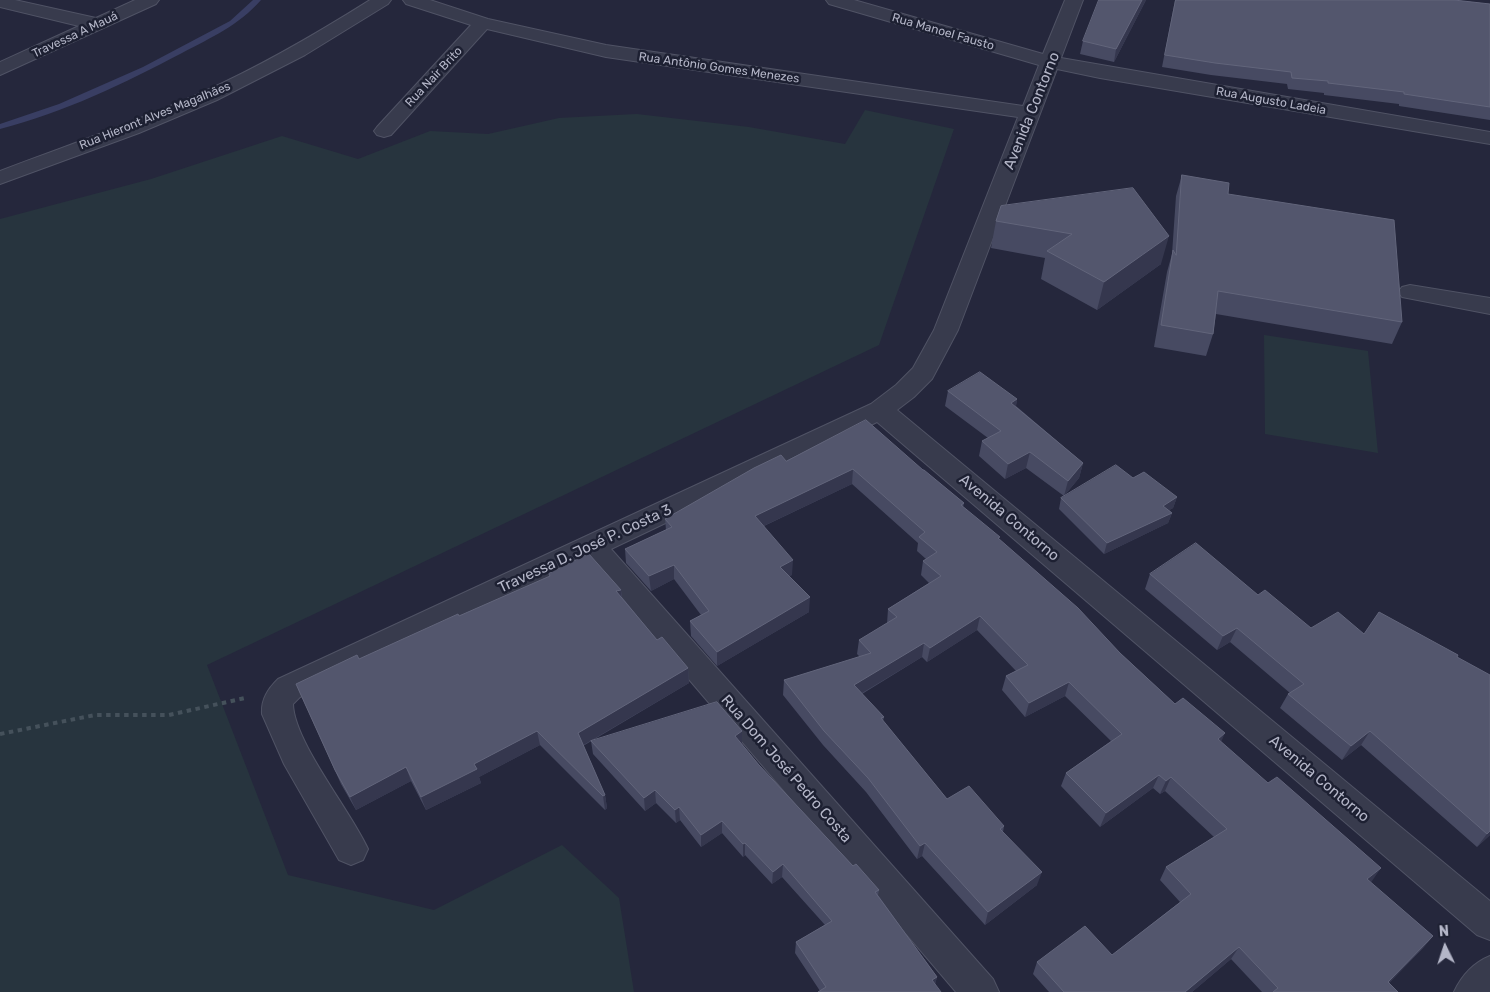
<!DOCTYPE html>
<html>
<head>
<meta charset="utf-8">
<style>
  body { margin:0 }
  #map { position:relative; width:1490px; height:992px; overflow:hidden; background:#25273c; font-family:Rubik,sans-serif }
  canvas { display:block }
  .north { position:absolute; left:1420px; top:922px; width:50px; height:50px; -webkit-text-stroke:4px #1d2032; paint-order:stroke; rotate:356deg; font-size:14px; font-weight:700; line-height:20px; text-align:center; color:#b4b6c8 }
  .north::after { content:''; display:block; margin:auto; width:18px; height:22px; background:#b4b6c8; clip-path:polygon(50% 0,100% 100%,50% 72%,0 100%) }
</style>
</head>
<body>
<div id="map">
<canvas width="1490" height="992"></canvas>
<div class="north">N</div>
</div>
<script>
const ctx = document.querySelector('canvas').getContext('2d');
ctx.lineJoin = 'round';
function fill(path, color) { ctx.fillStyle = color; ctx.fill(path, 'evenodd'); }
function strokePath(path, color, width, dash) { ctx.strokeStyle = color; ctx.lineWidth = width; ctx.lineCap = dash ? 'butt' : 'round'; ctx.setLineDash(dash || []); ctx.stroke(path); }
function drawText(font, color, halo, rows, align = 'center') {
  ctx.font = font + ' Rubik,sans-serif'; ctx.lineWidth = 5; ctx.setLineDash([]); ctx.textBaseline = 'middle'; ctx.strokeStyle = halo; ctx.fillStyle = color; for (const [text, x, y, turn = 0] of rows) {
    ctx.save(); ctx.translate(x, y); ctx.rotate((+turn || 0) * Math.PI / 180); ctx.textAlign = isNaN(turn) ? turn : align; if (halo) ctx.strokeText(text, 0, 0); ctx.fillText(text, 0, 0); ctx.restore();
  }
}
fill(new Path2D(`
  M865 110 954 129 879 345 207 665 288 875 434 910 562 845 619 898 634 992H0V219L151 179 282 136 358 159 430 131 488 134 559 118 637 114 749 127 845 144Z
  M1264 335 1368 351 1378 453 1265 434Z`), '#27343e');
fill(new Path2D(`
  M253 0H261C238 26 212 37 182 53 125 83 63 113 0 129V124L59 104 143 67 230 21Z`), '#393e63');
const minor = new Path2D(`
  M0 0H15L96 18 135 0H159L156 4 0 75V62L79 26 0 7Z
  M370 0H391L388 4 305 55 217 100 139 133 0 184V171C68 145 137 122 203 92 261 66 316 34 370 0Z
  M403 0H430L488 19 606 45 1023 106 1039 65 829 4 826 0H854L1043 54 1065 0H1083L1061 58 1490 132V144L1100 78 1057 69 958 330 932 379 914 397 897 410 1490 901V940L1477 935 877 422 611 549 993 979 999 992H956L587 560 300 697 293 704C294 742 351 811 368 849L363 860 351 865 339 860 284 764 262 714C261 699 268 689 278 679L871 404 896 385 913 368 934 330 1018 117 606 57 487 29 391 135 384 137 377 135 374 131 377 127 471 25 406 4Z
  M1410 285 1490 298V314L1402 297 1398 292 1402 287Z
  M1490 956V992H1454C1462 975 1473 963 1490 956Z`);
strokePath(minor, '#505365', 2);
strokePath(new Path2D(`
  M0 734 95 715H169L245 698`), '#45515b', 4, [4.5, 4.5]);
fill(minor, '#383b4d');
fill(new Path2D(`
  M1099 0H1146L1114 62 1080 54 1083 41Z
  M1175 0H1454L1490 4V120L1399 106V104L1324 95V93L1288 89 1287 84 1211 75 1162 67Z
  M1182 175 1228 194 1402 322 1392 344 1216 314 1213 334 1206 356 1154 347 1167 272 1172 254 1176 196Z
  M1001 206 1161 264 1097 310 1041 279 1045 258 991 248 996 221Z
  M948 391 1017 399 1016 406 1083 463 1079 478 1064 496 1026 468 1005 479 979 456 982 441 988 438 945 406Z
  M786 461 923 470 964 503 963 507 1175 704 1221 742 1372 881 1370 882 1433 936 1423 948 1389 983 1398 992H1262L1231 959 1192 992H1049L1033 974 1037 962 1112 955 1180 902 1160 880 1166 867 1214 837 1165 791 1160 794 1153 788 1100 827 1061 786 1066 773 1111 741 1065 696 1025 717 1002 690 1006 676 1016 671 977 630 927 662 922 657 862 694 884 717 883 721 947 799 1004 826 1003 832 1037 885 985 925 922 856 917 859 866 792 823 745 783 695 784 680 860 657 857 654 859 640 887 624 888 609 929 583 921 575 923 561 926 559 917 551 918 543 852 484 764 526 792 575 789 576 809 612 717 666 691 636 690 621 701 615 674 579 651 591 626 563 625 549 666 530 665 519Z
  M1133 478 1177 497 1173 508 1169 510 1172 513 1168 523 1104 554 1059 509 1061 498Z
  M549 574 621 590 622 597 657 640 688 668 689 683 583 746 605 795 607 808 605 810 540 745 479 777 481 783 426 810 411 781 356 810 341 784 296 684 359 659 459 616 549 577Z
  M1150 574 1258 595 1311 628 1364 634 1457 657 1490 835 1477 847 1361 745 1342 760 1280 708 1288 694 1290 693 1230 642 1217 650 1145 589Z
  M591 741 742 744 759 765 853 866 879 890 878 895 937 977 935 984 820 991 795 953 796 942 825 925 782 877 772 884 745 855 743 857 722 833 701 847 680 820 676 823 656 803 645 811 593 754Z`), '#474a62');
fill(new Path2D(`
  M1142 0H1146L1114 62 1116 49Z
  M1169 236 1161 264 1097 310 1104 282Z
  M1017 399 1014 415 1011 403Z
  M1030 452 1026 468 1005 479 1008 464Z
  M1083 463 1079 478 1064 496 1068 481Z
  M853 469 852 484 755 530V516Z
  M1177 497 1173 508 1159 517 1163 506Z
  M1172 513 1168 523 1104 554 1107 543Z
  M793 560 792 575 779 581 780 567Z
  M674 565V579L651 591 649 576Z
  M621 590 622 604 616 591Z
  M810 597 809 612 717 666V652Z
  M980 616 977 630 927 662 930 648Z
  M1237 628 1230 642 1217 650 1223 636Z
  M924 643 922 657 852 699 854 685Z
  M688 668 689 683 580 747 578 733Z
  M1069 682 1065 696 1025 717 1029 703Z
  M537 731 540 745 479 777 481 783 426 810 421 797 474 764Z
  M742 731V744L735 736Z
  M1370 731 1361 745 1342 760 1351 746Z
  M1225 733 1219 747 1218 739Z
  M406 767 411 781 356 810 350 797Z
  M1159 775 1153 788 1100 827 1106 813Z
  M1171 777 1165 791 1160 794 1166 781Z
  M655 790 656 803 645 811 644 798Z
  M605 795 607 808 605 810 603 796Z
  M679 807 680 820 676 823 675 810Z
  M722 821V833L701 847V835Z
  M1490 831V835L1477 847 1487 834Z
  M745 843V855L743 857V844Z
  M925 843 922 856 917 859 920 846Z
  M783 864 782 877 772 884 773 872Z
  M1381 868 1372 881 1357 892 1367 879Z
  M1042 872 1037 885 985 925 988 912Z
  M1433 936 1423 948 1380 992 1388 982Z
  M1239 947 1231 959 1192 992H1185Z
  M937 977 934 989 932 980Z`), '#35374e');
const building = new Path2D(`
  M1099 0H1142L1116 49 1083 41Z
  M1176 0H1454L1490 4V107L1404 94V92L1328 83V81L1292 78 1291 72 1215 63 1165 55Z
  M1182 175 1229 183 1228 194 1394 220 1402 322 1218 291 1213 334 1161 325 1173 250 1176 255Z
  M1133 188 1169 236 1104 282 1047 251 1072 234 996 221 1001 206Z
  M980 372 1017 399 1011 403 1083 463 1068 481 1030 452 1008 464 982 441 1001 431 948 391Z
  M866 420 923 470H924L964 503 961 505 1000 537 998 538 1078 608 1120 653 1175 704 1183 698 1225 733 1218 739 1268 783 1277 777 1381 868 1367 879 1433 936 1388 982 1398 992H1273L1278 988 1239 947 1185 992H1064L1037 962 1085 926 1112 955 1191 894 1166 867 1227 829 1171 777 1166 781 1159 775 1106 813 1066 773 1122 734 1069 682 1029 703 1006 676 1028 665 980 616 930 648 924 643 854 685 884 717 881 718 947 799 969 786 1004 826 1000 829 1042 872 988 912 925 843 920 846 868 778 824 731 784 680 871 653 859 640 897 617 888 609 941 576 923 561 937 552 919 537 925 532 853 469 755 516 793 560 780 567 810 597 717 652 690 621 709 611 674 565 649 576 625 549 672 527 665 519 754 468 781 455 786 461Z
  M1116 465 1133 478 1144 472 1177 497 1163 506 1172 513 1107 543 1061 498Z
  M1196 543 1258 595 1265 590 1311 628 1338 612 1364 634 1379 612 1458 655 1457 657 1490 675V831L1487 834 1370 731 1351 746 1288 694 1304 684 1237 628 1223 636 1150 574Z
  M589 554 621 590 616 591 657 640 662 637 688 668 578 733 605 795 603 796 537 731 474 764 477 769 421 797 406 767 350 797 335 770 296 684 357 655 359 659 458 614 459 616 550 576 549 574Z
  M717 702 742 731 735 736 759 765 853 866 856 864 879 890 875 892 937 977 932 980 941 992H818L826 987 796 942 832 921 783 864 773 872 745 843 743 844 722 821 701 835 679 807 675 810 655 790 644 798 591 741Z`);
fill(building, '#53566d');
strokePath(building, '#62657b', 1);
drawText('12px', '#b4b6c8', '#1d2032', [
  ["Rua Manoel Fausto",943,32,16],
  ["Travessa A Mauá",75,35,-25],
  ["Rua Antônio Gomes Menezes",719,68,8],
  ["Rua Nair Brito",434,77,-47],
  ["Rua Augusto Ladeia",1271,101,10],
  ["Rua Hieront Alves Magalhães",155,116,-22]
]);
drawText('15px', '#b4b6c8', '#1d2032', [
  ["Avenida Contorno",1032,111,-68],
  ["Avenida Contorno",1009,518,40],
  ["Travessa D. José P. Costa 3",585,549,-25],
  ["Rua Dom José Pedro Costa",786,769,49],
  ["Avenida Contorno",1319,779,40]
]);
</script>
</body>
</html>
